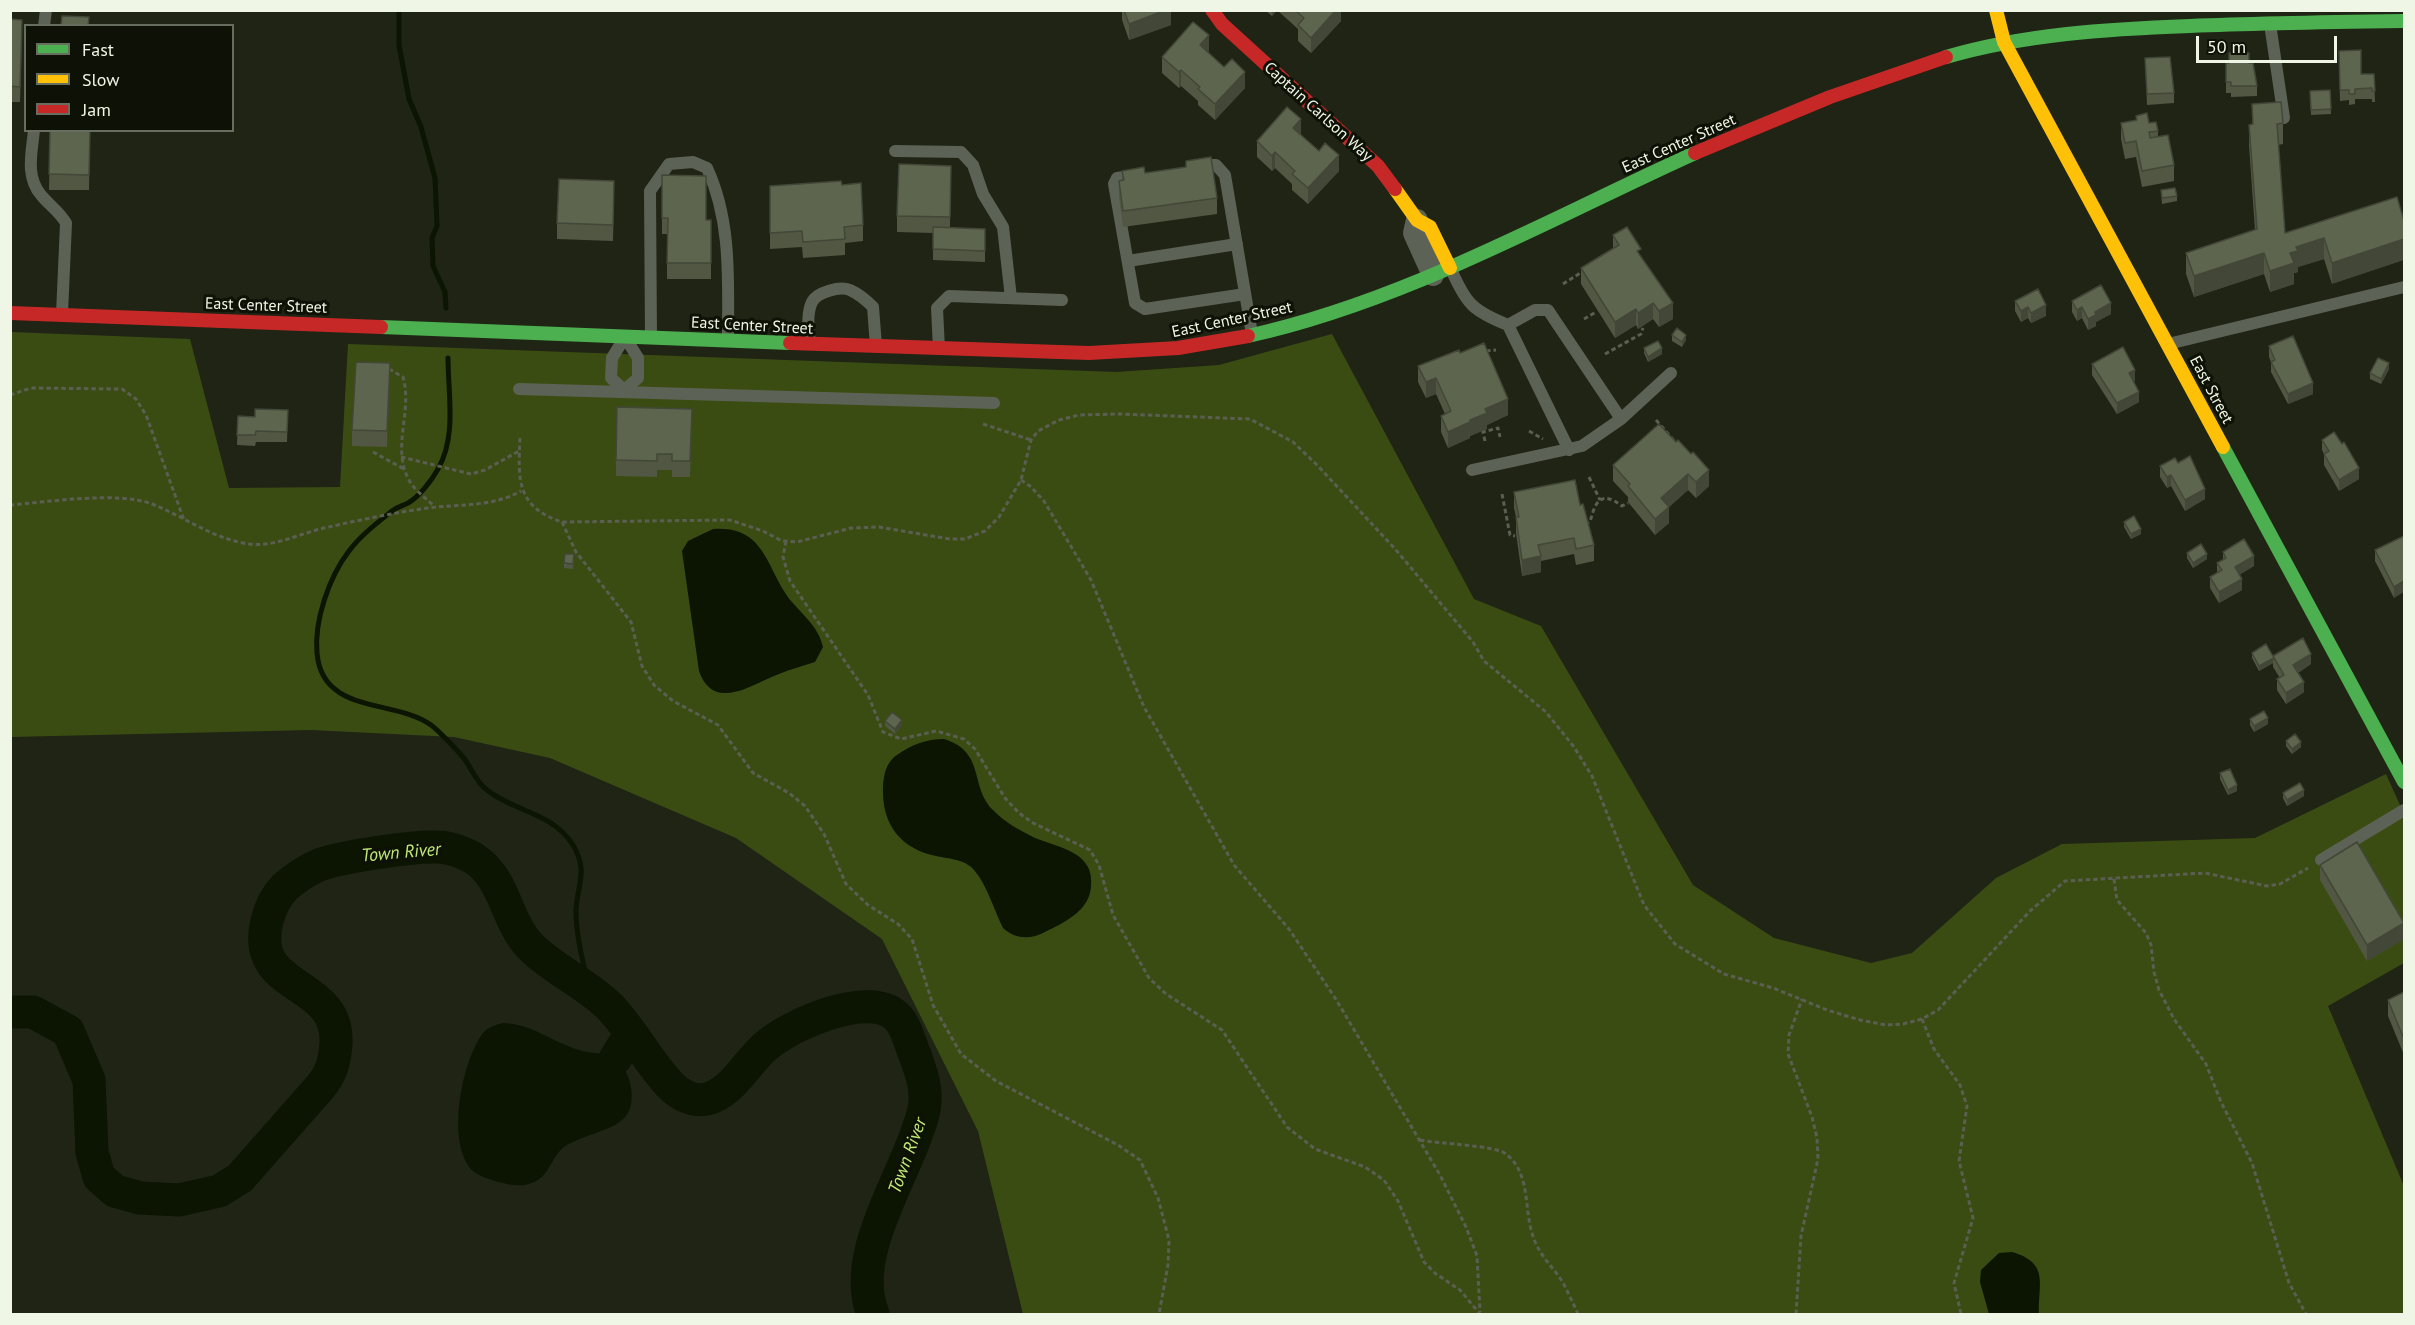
<!DOCTYPE html>
<html>
<head>
<meta charset="utf-8">
<style>
  body { margin:0 }
  #map { position:relative; width:2415px; height:1325px; overflow:hidden; background:#1f2415; font-family:"PT Sans",sans-serif }
  canvas { display:block }
  .frame { position:absolute; inset:0; border:12px solid #eff6e5; pointer-events:none }
  .legend { position:absolute; left:24px; top:24px; width:210px; height:108px; box-sizing:border-box; background:#0d1106; border:2px solid #676d5f; margin:0; padding:8px 10px; list-style:none; font-size:18px; color:#eff6e5 }
  .legend li { display:flex; align-items:center; gap:12px; height:30px }
  .legend b { width:30px; border:2px solid #676d5f }
  .scale { position:absolute; left:2196px; top:36px; width:141px; height:27px; box-sizing:border-box; border:3px solid #eff6e5; border-top:0; padding-left:8px; font-size:18px; line-height:21px; white-space:nowrap; color:#eff6e5; -webkit-text-stroke:4px #0d1106; paint-order:stroke }
</style>
</head>
<body>
<div id="map">
<canvas width="2415" height="1325"></canvas>
<div class="frame"></div>
<ul class="legend">
<li><b style="height:8px;background:#4caf50"></b>Fast</li>
<li><b style="height:8px;background:#ffc107"></b>Slow</li>
<li><b style="height:8px;background:#c62828"></b>Jam</li>
</ul>
<div class="scale">50 m</div>
</div>
<script>
const ctx = document.querySelector('canvas').getContext('2d');
ctx.lineJoin = 'round';
function fill(path, color) { ctx.fillStyle = color; ctx.fill(path, 'evenodd'); }
function strokePath(path, color, width, dash) { ctx.strokeStyle = color; ctx.lineWidth = width; ctx.lineCap = dash ? 'butt' : 'round'; ctx.setLineDash(dash || []); ctx.stroke(path); }
function drawText(font, color, halo, rows, align = 'center') {
  ctx.font = font + ' "PT Sans",sans-serif'; ctx.lineWidth = 6; ctx.setLineDash([]); ctx.textBaseline = 'middle'; ctx.strokeStyle = halo; ctx.fillStyle = color; for (const [text, x, y, turn = 0] of rows) {
    ctx.save(); ctx.translate(x, y); ctx.rotate((+turn || 0) * Math.PI / 180); ctx.textAlign = isNaN(turn) ? turn : align; if (halo) ctx.strokeText(text, 0, 0); ctx.fillText(text, 0, 0); ctx.restore();
  }
}
fill(new Path2D(`
  M11 332 190 339 229 488 340 487 348 344 1116 372 1219 365 1332 334 1474 599 1541 626 1693 885 1774 938 1871 963 1912 953 1996 878 2062 844 2255 838 2386 774 2404 814V963L2328 1006 2404 1186V1314H1023L978 1131 882 939 736 838 550 758 454 737 311 730 11 737Z`), '#3b4c13');
fill(new Path2D(`
  M713 529C767 525 766 571 792 602 804 616 819 628 823 647L815 662C803 666 791 669 779 674 752 684 714 713 699 671L682 551 688 541Z
  M944 739C986 752 969 786 993 810 1004 822 1021 831 1035 838 1060 848 1095 852 1091 887 1089 911 1065 922 1045 932 1030 940 1015 939 1003 928 994 910 987 885 974 870 965 859 949 859 936 856 902 849 883 826 883 792 883 778 885 763 897 755 911 745 926 739 944 739Z
  M503 1023C532 1024 552 1042 579 1050 590 1054 604 1052 614 1058 630 1068 638 1100 626 1116 619 1125 602 1131 590 1135 580 1139 566 1143 559 1152 548 1165 548 1178 529 1184 520 1187 507 1184 498 1182 490 1179 480 1177 473 1171 445 1143 462 1061 483 1033 488 1027 496 1025 503 1023Z
  M2012 1252C2050 1263 2038 1284 2039 1314H1989L1980 1282 1981 1270 1999 1253Z`), '#0c1402');
strokePath(new Path2D(`
  M399 10V45L409 99 421 127 435 178 437 226 432 238 433 266 445 292 446 308
  M448 358C448 394 457 436 438 469 432 480 419 497 408 503 402 506 397 507 392 511 377 523 360 536 349 551 329 577 314 621 317 653 322 715 396 699 431 725 438 730 461 754 466 761 472 770 477 783 487 790 514 812 552 812 573 845 590 873 575 888 576 915 577 941 584 966 590 991`), '#0c1402', 5);
strokePath(new Path2D(`
  M10 1012H33L68 1031 89 1080 92 1152 99 1177 115 1191 140 1198 179 1200 219 1191 240 1178 321 1086C332 1073 335 1059 336 1043 339 978 249 993 267 921 270 909 276 896 285 887 294 879 308 870 319 865 340 857 413 846 437 847 451 847 469 854 480 863 506 885 507 923 531 947 554 970 587 984 610 1007 633 1031 648 1062 671 1086 680 1095 694 1102 707 1099 732 1093 747 1062 766 1046 790 1025 873 987 899 1019 907 1028 910 1044 915 1055 920 1070 926 1084 925 1100 925 1114 919 1126 915 1138 896 1190 851 1260 873 1314
  M615 1059 623 1046 635 1038`), '#0c1402', 33);
strokePath(new Path2D(`
  M1563 284 1582 272
  M1584 319 1596 312
  M1486 351 1496 350
  M1605 354 1641 334 1643 328
  M389 369 403 377C413 411 391 448 409 480 414 490 427 499 435 507
  M10 395 31 388 122 389 136 399 146 415 184 520
  M1656 420 1678 445
  M983 424 1031 440
  M1529 431 1543 439
  M520 438C518 479 516 507 562 522L730 520 763 531 782 541 797 542 851 528 879 527 950 539H965L985 531 999 517 1021 480 1031 440 1038 431 1059 420 1079 415 1120 414 1250 419 1293 442 1318 466 1396 550 1473 642 1484 661 1546 712 1574 747 1592 776 1644 905 1675 944 1724 974 1773 988 1827 1010 1860 1020 1886 1025 1903 1024 1922 1019 1938 1010 2030 911 2065 881 2205 873 2267 886 2280 884 2308 868
  M1485 441 1483 432 1498 428 1500 437
  M373 452 404 469
  M401 457 471 474 485 470 519 451
  M1589 477 1600 500
  M1021 480 1030 486 1044 501 1091 580 1144 707 1234 865 1289 929 1337 1001 1440 1175 1466 1227 1477 1256 1480 1312
  M1502 494 1510 535 1515 536
  M10 505C47 502 119 491 152 504 185 517 213 539 249 544 273 547 297 535 320 529 355 521 392 513 428 508 459 504 493 507 521 491
  M562 522 576 552 631 622 642 666 654 685 673 701 718 725 753 773 789 793 805 806 824 834 846 884 868 905 898 924 912 939 933 1005 961 1054 996 1081 1118 1145 1140 1160 1158 1198 1169 1240 1168 1265 1159 1314
  M1585 524 1590 522C1595 503 1600 489 1622 506L1628 503
  M786 541 783 557 790 581 868 695 883 732 901 739 936 731 964 739 975 749 1005 798 1019 813 1033 823 1090 850 1099 865 1113 915 1149 978 1166 994 1222 1030 1287 1127 1315 1149 1365 1167 1384 1180 1398 1201 1424 1262 1436 1274 1460 1290 1480 1314
  M2114 879 2117 900 2146 933 2151 945 2154 972 2159 990 2174 1019 2206 1064 2221 1102 2252 1163 2289 1283 2306 1314
  M1922 1019 1934 1049 1960 1085 1967 1106 1959 1161 1973 1218 1954 1283 1961 1314
  M1420 1140C1439 1144 1494 1145 1506 1154 1532 1174 1523 1212 1534 1239 1540 1256 1553 1267 1562 1281 1568 1292 1573 1303 1578 1314
  M1796 1314 1801 1236 1818 1159 1817 1138 1812 1117 1788 1054 1789 1035 1802 999`), '#5a5f52', 3, [4.5, 3]);
strokePath(new Path2D(`
  M2270 24 2284 118
  M44 26 46 10
  M34 130C32 152 25 176 41 195 49 205 59 211 66 223L62 314
  M895 151 961 152 973 165 983 194 1003 227 1011 298
  M1196 165H1216L1225 175 1252 334
  M1137 175 1117 178 1114 184 1135 303 1145 309 1245 294
  M1128 261 1237 244
  M1451 269C1466 304 1473 311 1508 325L1535 310H1548L1621 419 1582 446 1472 470
  M1508 325 1569 450
  M625 337 638 358V378L624 390 611 378 612 358Z
  M651 338 650 191 669 164 693 162 707 168C732 222 728 282 728 340
  M810 344C809 330 806 315 812 302 817 292 840 286 850 290 859 294 866 300 873 307L876 346
  M2168 344 2404 287
  M939 349 937 308 949 296 1062 300
  M519 389 994 403
  M1621 419 1671 373
  M2321 860 2404 810`), '#5d6256', 12);
strokePath(new Path2D(`
  M1417 220 1414 233 1433 275`), '#5d6256', 22);
strokePath(new Path2D(`
  M1946 57C2025 34 2108 29 2190 26 2261 23 2333 22 2404 21
  M381 327 790 343
  M1248 336C1406 301 1549 219 1695 153
  M2223 447 2404 782`), '#4caf50', 14);
strokePath(new Path2D(`
  M1996 10 2004 42 2223 447
  M1395 189 1417 220 1430 227 1450 268`), '#ffc107', 14);
strokePath(new Path2D(`
  M1212 10 1222 24 1378 166 1395 189
  M1695 153 1830 97 1946 57
  M10 313 381 327
  M790 343 1089 353 1178 348 1248 336`), '#c62828', 14);
fill(new Path2D(`
  M1122 10H1171V25L1129 40 1122 20Z
  M1265 10H1277L1272 16Z
  M1277 10H1341V21L1311 53 1298 41V29Z
  M10 19 22 36 20 102H10Z
  M1209 51 1208 52 1245 88 1215 120 1198 105V101L1181 86 1179 88 1162 73V57Z
  M2145 58 2174 93V103L2147 105Z
  M2339 61 2361 74H2374L2375 102H2372V99H2355V104L2349 105V100L2340 101Z
  M2226 63H2249L2257 86V96L2231 97V93H2226Z
  M2330 90 2331 114 2311 115 2310 91Z
  M2252 104 2283 123V144L2278 145 2285 233 2397 197 2332 284 2324 259 2298 267V272L2294 273V284L2270 292 2264 274 2194 297 2186 274V253L2255 230 2249 146V125L2252 124Z
  M2136 116 2149 123 2158 131V137L2174 165V181L2142 187 2136 157 2125 159 2121 139V123L2136 120Z
  M50 130H90L89 190H49Z
  M1257 141 1339 171 1308 204 1292 190V184L1275 168 1272 171 1257 157Z
  M1186 161 1217 198V214L1123 227 1119 197V181L1122 180V171L1145 173 1186 167Z
  M951 166 950 228 985 229V262L933 260V233L897 232V216Z
  M662 175 706 220H711V279H667V234H662Z
  M842 185 863 225V241L845 243V255L803 258 802 247 770 249V186Z
  M2161 190 2177 196V201L2162 204Z
  M614 197 613 241 557 239V223Z
  M1613 235 1641 257 1673 319 1659 327 1653 319 1638 329 1636 325 1615 338 1581 284V268L1613 248Z
  M2015 301 2046 316 2031 323 2028 318 2021 322 2015 311Z
  M2072 301 2111 314 2096 322V326L2088 330 2082 318 2077 321 2072 312Z
  M1672 335 1686 340 1682 347 1672 341Z
  M2269 346 2313 394 2288 404 2271 372V362L2269 357Z
  M1644 348 1662 354 1648 362 1644 353Z
  M1460 353 1508 415 1487 425V429L1470 436V438L1448 448 1441 432V416L1445 414 1436 394 1426 398 1418 382V366Z
  M2092 364 2135 381H2134L2139 402 2117 414 2092 375Z
  M2389 369 2381 384 2370 379V373Z
  M390 378 387 447 352 446V430Z
  M692 409 690 477H672V470H657V477L616 476V460Z
  M288 410 287 442H256L255 446 237 445 238 416 255 417Z
  M1659 424 1709 486 1696 498 1688 490 1669 507V523L1655 535 1628 502V497L1613 481V465Z
  M2322 440 2342 444 2359 479 2339 491 2324 465V454L2322 450Z
  M2178 463 2205 499 2185 511 2171 486 2167 488 2160 477V466Z
  M1514 492 1580 505 1594 545V561L1576 565 1574 554 1541 561V572L1522 576 1516 533V517L1514 508Z
  M2124 522 2141 534 2131 539 2124 527Z
  M2404 536 2394 598 2375 561V550Z
  M2223 552 2254 566 2239 575 2242 590 2219 603 2210 588V577L2217 573V563L2223 560Z
  M2187 553 2207 559 2193 568 2187 558Z
  M574 560 573 569 564 568V563Z
  M2252 653 2311 664 2298 673 2304 692 2286 704 2277 690V679L2280 678 2273 667V663L2259 671 2252 658Z
  M2250 719 2268 724 2254 732 2250 725Z
  M885 721 902 725 895 734 885 726Z
  M2286 741 2301 747 2292 754 2286 746Z
  M2220 773 2237 791 2228 795 2220 779Z
  M2283 793 2304 796 2287 806 2283 798Z
  M2320 865 2404 939 2367 961 2320 880Z
  M2404 992V1055L2388 1016V1000Z`), '#515743');
fill(new Path2D(`
  M1166 10H1171V25L1129 40V24Z
  M1272 10H1277L1272 16Z
  M1336 10H1341V21L1311 53V38Z
  M1209 35V51L1200 61V45Z
  M1181 70V86L1179 88V72Z
  M1245 72V88L1215 120V104Z
  M1301 119V135L1293 128Z
  M1275 152V168L1272 171V156Z
  M1339 155V171L1308 204V188Z
  M2324 238V259L2298 267V272L2294 273V284L2270 292V271L2290 253 2296 247Z
  M2404 239V260L2332 284V263Z
  M2264 253V274L2194 297V276Z
  M1653 303V319L1638 329V313Z
  M1673 303V319L1659 327V311Z
  M2111 303V314L2096 322V326L2088 330V319L2095 312Z
  M2046 305V316L2031 323V313Z
  M2028 307V318L2021 322V311Z
  M2082 307V318L2077 321V310Z
  M1636 309V325L1615 338V322Z
  M1686 335V340L1682 347V342Z
  M1662 348V354L1648 362V357Z
  M390 363V378L387 447V431Z
  M2389 363V369L2381 384V379Z
  M2135 370V381L2129 384V373Z
  M1436 378V394L1426 398V382Z
  M2313 383V394L2288 404V394Z
  M2139 392V402L2117 414V403Z
  M1508 399V415L1487 425V429L1470 436V438L1448 448V432L1470 420 1485 409Z
  M2359 468V479L2339 491V480Z
  M1709 470V486L1696 498V482Z
  M1688 474V490L1669 507V523L1655 535V519L1661 498Z
  M2171 475V486L2167 488V477Z
  M2205 489V499L2185 511V500Z
  M2141 529V534L2131 539V534Z
  M2207 554V559L2193 568V563Z
  M1541 556V572L1522 576V560Z
  M2254 556V566L2235 577V567Z
  M2242 579V590L2219 603V592Z
  M2404 581V592L2394 598V587Z
  M2311 654V664L2293 676V665Z
  M2273 658V663L2259 671V666Z
  M2304 682V692L2286 704V693Z
  M2268 718V724L2254 732V726Z
  M902 720V725L895 734V729Z
  M2301 742V747L2292 754V749Z
  M2237 785V791L2228 795V790Z
  M2304 790V796L2287 806V800Z
  M2404 923V939L2367 961V945Z`), '#424737');
const building = new Path2D(`
  M1124 10H1166L1129 24Z
  M1295 10H1336L1311 38 1298 25 1304 18Z
  M62 16 89 17 88 26H61Z
  M10 19 22 20 20 87 10 86Z
  M1193 22 1209 35 1200 45 1224 67 1232 59 1245 72 1215 104 1198 89 1200 87 1181 70 1179 72 1162 57Z
  M2361 50V74H2374L2375 91H2372V88L2355 89V94H2349V90H2340L2339 51Z
  M2229 53H2249V63H2253L2257 86H2231V82H2226V63H2229Z
  M2170 57 2174 93 2147 94 2145 58Z
  M2330 90 2331 109 2311 110 2310 91Z
  M2281 102 2283 123 2277 124 2285 233 2397 197 2404 221V239L2332 263 2324 238 2296 247 2298 251 2290 253 2294 263 2270 271 2264 253 2194 276 2186 253 2257 229 2249 125 2253 124 2252 104Z
  M1287 107 1301 119 1293 128 1319 151 1325 143 1339 155 1308 188 1292 174 1295 171 1275 152 1272 156 1257 141Z
  M2147 113 2149 123 2156 122 2158 131 2149 132 2150 138 2168 135 2174 165 2142 171 2136 141 2125 143 2121 123 2137 120 2136 116Z
  M50 130H90L89 175 49 174Z
  M1211 157 1217 198 1123 211 1119 181 1124 180 1122 171 1144 167 1145 173 1186 167V161Z
  M899 164 951 166 950 217 897 216Z
  M662 175 706 176V220H711V263H667L668 218H662Z
  M559 179 614 181 613 225 557 223Z
  M841 181 842 185 861 183 863 225 844 227 845 239 803 242 802 231 770 233V186Z
  M2175 188 2177 196 2162 198 2161 190Z
  M933 227 985 229V251L933 249Z
  M1627 227 1641 249 1637 251 1673 303 1659 311 1653 303 1638 313 1636 309 1615 322 1581 268 1619 245 1613 235Z
  M2101 285 2111 303 2095 312 2096 315 2088 319 2082 307 2077 310 2072 301Z
  M2038 289 2046 305 2031 313 2028 307 2021 311 2015 301Z
  M1677 328 1686 335 1682 342 1672 335Z
  M2293 336 2313 383 2288 394 2271 362 2275 360 2269 346Z
  M1658 341 1662 348 1648 357 1644 348Z
  M1484 343 1508 399 1485 409 1487 413 1470 420V422L1448 432 1441 416 1451 411 1436 378 1426 382 1418 366 1459 350 1460 353Z
  M2123 347 2135 370 2129 373 2139 392 2117 403 2092 364Z
  M2378 358 2389 363 2381 379 2370 373Z
  M356 362 390 363 387 431 352 430Z
  M617 407 692 409 690 461H672V454H657V461L616 460Z
  M255 409 288 410 287 432 256 431 255 435H237L238 416 255 417Z
  M1659 424 1676 442 1678 440 1691 454 1693 452 1709 470 1696 482 1688 474 1661 498 1669 507 1655 519 1628 486 1630 484 1613 465Z
  M2334 432 2342 444 2344 442 2359 468 2339 480 2324 454 2329 451 2322 440Z
  M2190 456 2205 489 2185 500 2171 475 2167 477 2160 466 2175 458 2178 463Z
  M1575 480 1580 505 1583 504 1594 545 1576 549 1574 538 1538 545 1541 556 1522 560 1516 517H1519L1514 492Z
  M2134 516 2141 529 2131 534 2124 522Z
  M2404 536V581L2394 587 2375 550Z
  M2244 539 2254 556 2235 567 2242 579 2219 592 2210 577 2222 570 2217 563 2226 558 2223 552Z
  M2201 544 2207 554 2193 563 2187 553Z
  M565 554H574L573 564 564 563Z
  M2303 638 2311 654 2293 665 2304 682 2286 693 2277 679 2284 675 2273 656Z
  M2266 644 2274 658 2259 666 2252 653Z
  M2264 711 2268 718 2254 726 2250 719Z
  M892 712 902 720 895 729 885 721Z
  M2295 734 2301 742 2292 749 2286 741Z
  M2230 769 2237 785 2228 790 2220 773Z
  M2300 783 2304 790 2287 800 2283 793Z
  M2357 842 2404 923 2367 945 2320 865Z
  M2404 992V1039L2388 1000Z`);
fill(building, '#5e654e');
strokePath(building, '#424737', 1.5);
drawText('16px', '#eff6e5', '#0d1106', [
  ["Captain Carlson Way",1318,112,42],
  ["East Center Street",1679,144,-24],
  ["East Center Street",266,306,2],
  ["East Center Street",1232,320,-12],
  ["East Center Street",752,326,3],
  ["East Street",2211,390,62]
]);
drawText('italic 18px', '#c1e975', '#0d1106', [
  ["Town River",401,853,-5],
  ["Town River",908,1156,-70]
]);
</script>
</body>
</html>
